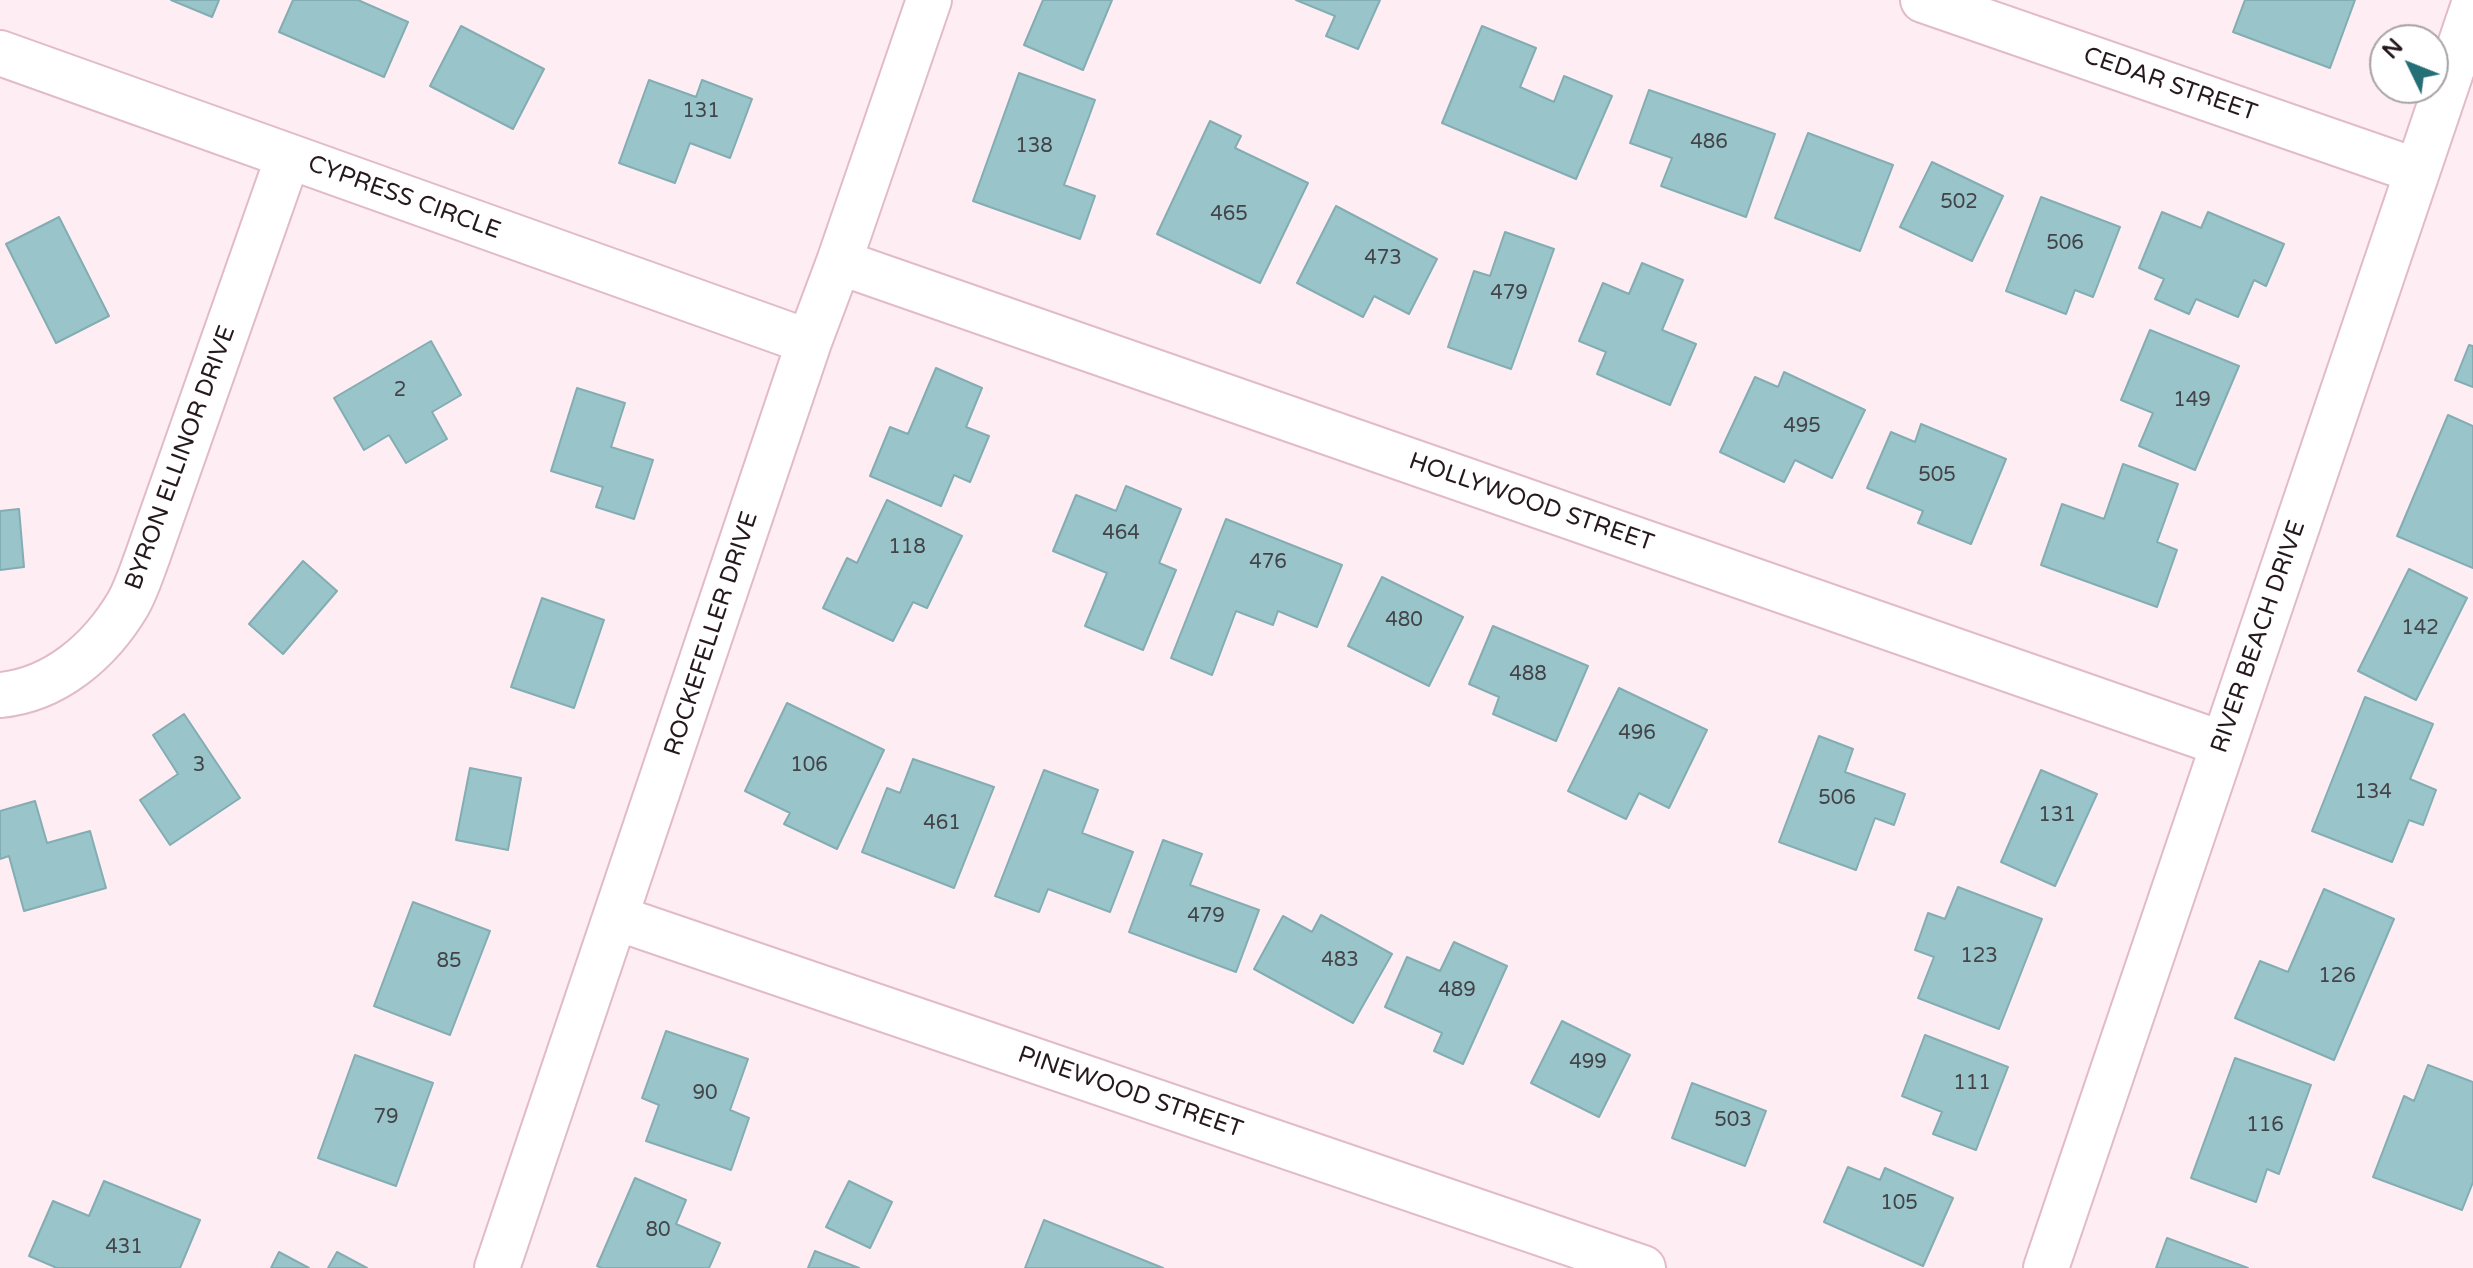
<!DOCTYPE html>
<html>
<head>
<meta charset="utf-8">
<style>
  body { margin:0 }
  #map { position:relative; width:2473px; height:1268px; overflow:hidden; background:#feeef4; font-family:"Varela Round",sans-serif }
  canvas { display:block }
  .north { position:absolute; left:2369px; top:24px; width:80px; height:80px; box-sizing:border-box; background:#fff; border:2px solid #a8a3a5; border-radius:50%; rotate:313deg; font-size:22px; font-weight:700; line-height:32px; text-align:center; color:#26191e }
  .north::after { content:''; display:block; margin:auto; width:28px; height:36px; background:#256f77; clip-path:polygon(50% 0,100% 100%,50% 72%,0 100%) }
</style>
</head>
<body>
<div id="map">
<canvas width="2473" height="1268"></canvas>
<div class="north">N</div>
</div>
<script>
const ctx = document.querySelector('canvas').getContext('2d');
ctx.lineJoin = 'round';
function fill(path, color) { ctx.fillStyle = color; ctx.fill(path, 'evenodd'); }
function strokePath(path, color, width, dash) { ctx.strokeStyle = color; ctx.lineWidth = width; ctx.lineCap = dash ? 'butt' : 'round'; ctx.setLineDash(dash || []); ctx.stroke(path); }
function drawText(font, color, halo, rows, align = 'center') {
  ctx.font = font + ' "Varela Round",sans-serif'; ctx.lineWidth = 7; ctx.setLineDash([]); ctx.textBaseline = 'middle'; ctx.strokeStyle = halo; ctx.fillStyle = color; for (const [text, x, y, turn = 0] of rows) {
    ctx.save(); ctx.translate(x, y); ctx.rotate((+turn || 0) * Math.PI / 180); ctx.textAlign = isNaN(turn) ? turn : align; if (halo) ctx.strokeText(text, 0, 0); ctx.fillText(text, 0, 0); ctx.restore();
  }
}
const building = new Path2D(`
  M171 0H219L212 17Z
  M293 0H358L408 22 384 77 279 32Z
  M1043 0H1112L1083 70 1024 45Z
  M1296 0H1380L1358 49 1326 36 1335 16Z
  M2245 0H2355L2330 68 2233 32Z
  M461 26 544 69 513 129 430 86Z
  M1482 26 1536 48 1520 87 1554 102 1564 76 1612 96 1576 179 1442 123Z
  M1019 73 1095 100 1064 185 1095 196 1080 239 973 201Z
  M649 80 696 97 702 80 752 99 730 158 690 143 675 183 619 163Z
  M1649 90 1775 134 1746 217 1661 186 1672 158 1630 143Z
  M1210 121 1241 136 1235 148 1308 183 1260 283 1157 234Z
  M1808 133 1893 165 1860 251 1775 218Z
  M1932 162 2003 196 1972 261 1900 227Z
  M2041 197 2120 227 2093 297 2075 290 2066 314 2006 291Z
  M1336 206 1437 259 1409 314 1374 296 1363 317 1297 283Z
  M2162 212 2201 228 2208 212 2284 244 2266 286 2254 280 2238 317 2196 299 2189 314 2155 299 2164 279 2139 268Z
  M59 217 109 316 56 343 6 244Z
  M1505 232 1554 249 1511 369 1448 347 1474 271 1490 276Z
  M1642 263 1683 280 1662 330 1696 344 1670 405 1597 374 1606 352 1579 341 1603 283 1629 294Z
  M2150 330 2239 366 2195 470 2139 446 2153 413 2121 400Z
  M431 341 461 395 432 412 447 439 406 463 389 435 364 450 334 398Z
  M2469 345 2473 346V387L2455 380Z
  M936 368 982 388 966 427 989 436 970 482 954 475 941 506 870 476 890 427 908 434Z
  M1784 372 1865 410 1832 478 1795 460 1784 482 1720 452 1755 377 1778 387Z
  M577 388 625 403 611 447 653 460 634 519 596 507 603 487 551 471Z
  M2448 415 2473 426V568L2397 536Z
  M1921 424 2006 459 1971 544 1918 523 1923 511 1867 488 1891 432 1915 442Z
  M2123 464 2178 484 2157 542 2177 550 2157 607 2041 565 2062 504 2104 519Z
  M1126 486 1181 509 1159 563 1176 570 1143 650 1085 626 1107 573 1053 551 1076 495 1116 511Z
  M887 500 962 536 927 608 913 602 893 641 823 608 847 558 857 563Z
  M19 509 24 567 0 570V511Z
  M1226 519 1342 565 1317 627 1278 611 1273 625 1236 611 1212 675 1171 658Z
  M303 561 337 591 283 654 249 624Z
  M2409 569 2467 598 2416 700 2358 671Z
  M1382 577 1463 617 1429 686 1348 646Z
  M542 598 604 620 574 708 511 687Z
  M1493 626 1588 666 1556 741 1493 714 1499 697 1469 684Z
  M1619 688 1707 730 1669 808 1639 793 1626 819 1568 791Z
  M2365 697 2433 724 2410 779 2436 790 2423 825 2409 820 2392 862 2312 831Z
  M787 703 884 750 837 849 784 824 790 813 745 791Z
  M184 714 240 798 170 845 140 800 178 774 153 735Z
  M1819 736 1853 749 1845 772 1905 794 1894 825 1875 818 1856 870 1779 842Z
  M913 759 994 787 954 888 862 852 887 788 900 793Z
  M470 768 521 778 508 850 456 840Z
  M1044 770 1098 790 1082 833 1133 852 1110 912 1048 889 1039 912 995 896Z
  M2041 770 2097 794 2055 886 2001 862Z
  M35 801 47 843 90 831 106 888 24 911 9 856 0 859V811Z
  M1163 840 1202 854 1190 885 1259 910 1236 972 1129 932Z
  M1958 887 2042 919 1999 1029 1918 998 1934 957 1915 950 1928 913 1945 919Z
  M2324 889 2394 919 2334 1060 2235 1018 2260 961 2288 972Z
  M413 902 490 931 450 1035 374 1006Z
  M1321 915 1392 954 1353 1023 1254 969 1283 916 1312 932Z
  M1454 942 1507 966 1463 1064 1434 1051 1442 1033 1385 1007 1407 957 1440 971Z
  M1562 1021 1630 1055 1599 1117 1531 1083Z
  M666 1031 748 1059 730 1110 749 1118 731 1170 646 1141 659 1105 642 1098Z
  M1925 1035 2008 1067 1976 1150 1933 1134 1942 1112 1902 1096Z
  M355 1055 433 1083 396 1186 318 1158Z
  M2235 1058 2311 1085 2279 1174 2267 1169 2256 1202 2191 1178Z
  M2428 1065 2473 1082V1182L2462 1210 2373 1177 2404 1096 2414 1101Z
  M1692 1083 1766 1111 1745 1166 1672 1138Z
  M1848 1167 1880 1180 1885 1168 1953 1198 1923 1266 1824 1222Z
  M635 1178 686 1200 676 1224 720 1243 709 1268H602L597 1266Z
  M104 1181 200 1220 180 1268H57L29 1256 53 1201 89 1216Z
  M849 1181 892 1202 870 1248 826 1227Z
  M1044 1220 1163 1268H1025Z
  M2167 1238 2248 1268H2156Z
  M815 1251 859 1268H808Z
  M279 1252 309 1268H271Z
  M337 1252 367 1268H328Z`);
fill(building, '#99c5ca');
strokePath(building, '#82adb2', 2);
const minor = new Path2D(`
  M1923 0 2417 171
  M0 53 809 342
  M839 262 2223 744
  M0 695C55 690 100 651 128 604 136 590 141 574 147 558L288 157
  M617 918 1643 1268
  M497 1268 809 342 839 262 929 0
  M2046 1268 2473 7`);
strokePath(minor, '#e1bbc9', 48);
strokePath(minor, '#fff', 44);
drawText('20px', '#434449', null, [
  ["131",701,112],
  ["486",1709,143],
  ["138",1034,147],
  ["502",1959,203],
  ["465",1229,215],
  ["506",2065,244],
  ["473",1383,259],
  ["479",1509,294],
  ["2",400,391],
  ["149",2192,401],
  ["495",1802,427],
  ["505",1937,476],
  ["464",1121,534],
  ["118",907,548],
  ["476",1268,563],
  ["480",1404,621],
  ["142",2420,629],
  ["488",1528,675],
  ["496",1637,734],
  ["3",199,766],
  ["106",809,766],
  ["134",2373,793],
  ["506",1837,799],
  ["131",2057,816],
  ["461",942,824],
  ["479",1206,917],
  ["123",1979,957],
  ["483",1340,961],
  ["85",449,962],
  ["126",2337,977],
  ["489",1457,991],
  ["499",1588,1063],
  ["111",1972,1084],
  ["90",705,1094],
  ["79",386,1118],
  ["503",1733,1121],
  ["116",2265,1126],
  ["105",1899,1204],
  ["80",658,1231],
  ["431",124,1248]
]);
drawText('24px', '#26191e', '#fff', [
  ["CEDAR STREET",2170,85,19],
  ["CYPRESS CIRCLE",404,198,20],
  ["BYRON ELLINOR DRIVE",181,458,-70],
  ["HOLLYWOOD STREET",1531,503,19],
  ["ROCKEFELLER DRIVE",712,634,-72],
  ["RIVER BEACH DRIVE",2259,637,-71],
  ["PINEWOOD STREET",1130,1093,19]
]);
</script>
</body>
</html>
